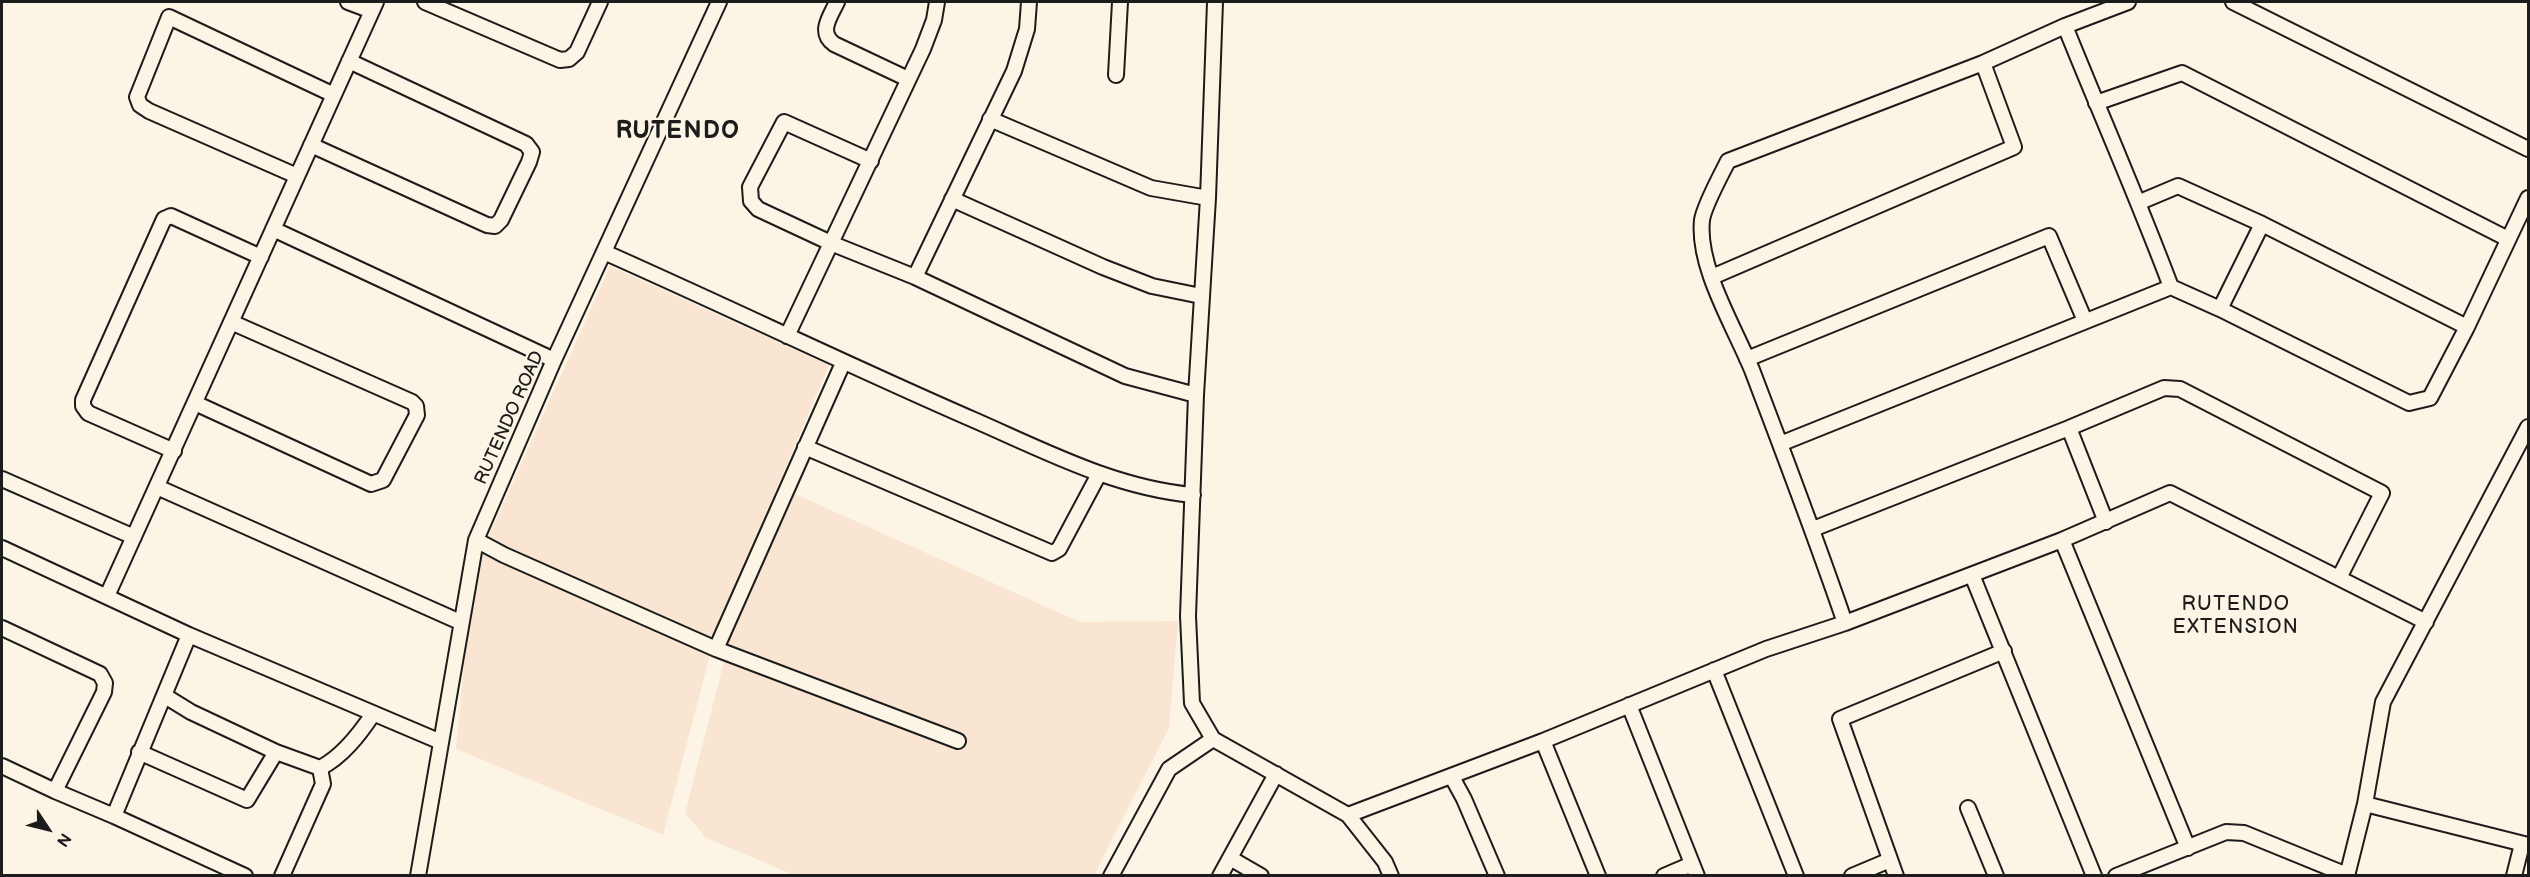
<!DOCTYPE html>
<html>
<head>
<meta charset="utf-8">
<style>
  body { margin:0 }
  #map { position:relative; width:2530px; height:877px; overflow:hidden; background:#fcf5e5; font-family:"Balsamiq Sans",sans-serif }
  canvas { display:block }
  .frame { position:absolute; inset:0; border:3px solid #1c1c1c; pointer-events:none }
  .north { position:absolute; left:18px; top:799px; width:60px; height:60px; -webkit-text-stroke:4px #fcf5e5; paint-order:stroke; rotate:125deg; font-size:16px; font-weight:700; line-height:24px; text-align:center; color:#1c1c1c }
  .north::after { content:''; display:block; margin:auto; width:21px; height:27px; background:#1c1c1c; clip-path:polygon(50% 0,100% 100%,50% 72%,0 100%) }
</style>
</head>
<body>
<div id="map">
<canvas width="2530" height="877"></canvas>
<div class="frame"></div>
<div class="north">N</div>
</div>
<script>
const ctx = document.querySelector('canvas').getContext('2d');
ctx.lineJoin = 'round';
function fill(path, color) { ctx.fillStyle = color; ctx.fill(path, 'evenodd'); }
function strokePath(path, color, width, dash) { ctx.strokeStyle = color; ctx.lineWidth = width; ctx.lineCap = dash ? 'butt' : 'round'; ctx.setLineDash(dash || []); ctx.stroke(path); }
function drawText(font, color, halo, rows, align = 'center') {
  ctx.font = font + ' "Balsamiq Sans",sans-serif'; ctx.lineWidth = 4.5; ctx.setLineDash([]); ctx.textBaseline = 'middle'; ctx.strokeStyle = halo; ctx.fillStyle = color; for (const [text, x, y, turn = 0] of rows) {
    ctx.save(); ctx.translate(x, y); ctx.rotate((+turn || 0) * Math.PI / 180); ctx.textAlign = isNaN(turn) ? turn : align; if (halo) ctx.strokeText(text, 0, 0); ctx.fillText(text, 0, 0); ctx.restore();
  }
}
fill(new Path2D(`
  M610 266 829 365 715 636 663 835 456 749 467 632 481 553Z
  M793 493 1080 622 1178 621 1169 728 1094 875H794L706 838 685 813 730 638Z`), '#fae5d2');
const minor = new Path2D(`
  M348 2 372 11
  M425 2 560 60 569 59 577 52 600 2
  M837 2C830 17 818 32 834 44L908 79
  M1215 2 1208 198 1196 395 1188 616 1192 703 1213 739 1348 815 1385 862 1391 876
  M2233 2 2528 149
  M2065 26C2100 113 2138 199 2171 287
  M1116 75 1120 2
  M2096 103 2182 73 2508 239
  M990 119 1151 188 1208 198
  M311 145 487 225 495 226 501 220 529 162 532 152 526 144 349 61
  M871 161 784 122 750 187 751 201 758 209 833 244 915 277 1125 376 1196 395
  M297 176 149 111 140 105 137 97 169 17 334 95
  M952 199 1103 267 1152 286 1201 296
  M2140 202 2178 186 2262 224 2467 327
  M273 229 554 360
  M604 252C728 307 850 366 974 420 1045 451 1115 488 1193 495
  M915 277 1014 71 1027 29 1029 2
  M1712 277 2014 147 1983 63
  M2220 309 2262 224
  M787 336 923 49 934 20 937 2
  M1747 359 2049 236 2085 321
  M195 403 371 484 383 480 417 415 416 406 412 402 231 322
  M2069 428 2106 522
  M1780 444 2171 287 2220 309 2409 403 2430 398 2467 327 2528 198
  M805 447 1052 553 1059 549 1099 474
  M174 451 88 413 83 406V400L164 219 171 216 261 257
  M2 479 134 537
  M157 487 460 622
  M1813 529 2069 428 2164 388 2180 389 2382 493 2339 578
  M476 540 504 555 716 649 958 741
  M2062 540 2188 848
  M2 548 189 635 441 742
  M1972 575 2094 876
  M107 596 376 2
  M1845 623C1816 538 1784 454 1752 370 1734 326 1697 267 1702 220 1704 206 1721 175 1728 161L1983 63 2065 26 2128 2
  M2 628 100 674 105 683 104 692 55 791 114 816 189 635
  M716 649 843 363
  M1714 670 1796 876
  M165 696 191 712 276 752
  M1629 705 1697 876
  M1543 741 1598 876
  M139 752 247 800 276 752 320 768C342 757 359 735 373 714
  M2 766 55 791
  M1452 777 1464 799 1497 876
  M2365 804 2528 845
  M1968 808 1996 876
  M1348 815 1543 741 1766 649 1845 623 2062 540 2170 493 2426 622
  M114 816 245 876
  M1230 858 1261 876
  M282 876 323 784 320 768
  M418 876 476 540 554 360 719 2
  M1111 876 1169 769 1213 739
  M1220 876 1276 774
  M1664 876 1692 864
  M1852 876 1890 860
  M1896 876 1840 719 2004 651
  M2116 876 2226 832 2244 833 2347 875
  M2347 876 2365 804 2383 702 2528 427
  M2514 876 2522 844`);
strokePath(minor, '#1c1c1c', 18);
strokePath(minor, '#fcf5e5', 14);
drawText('18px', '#1c1c1c', '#fcf5e5', [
  ["RUTENDO ROAD",510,418,-66]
]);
ctx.letterSpacing = '1.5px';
drawText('20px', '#1c1c1c', '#fcf5e5', [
  ["RUTENDO",2236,605],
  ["EXTENSION",2236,628]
]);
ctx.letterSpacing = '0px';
ctx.letterSpacing = '1.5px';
drawText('bold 24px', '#1c1c1c', '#fcf5e5', [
  ["RUTENDO",678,132]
]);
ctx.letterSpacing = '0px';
</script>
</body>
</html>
